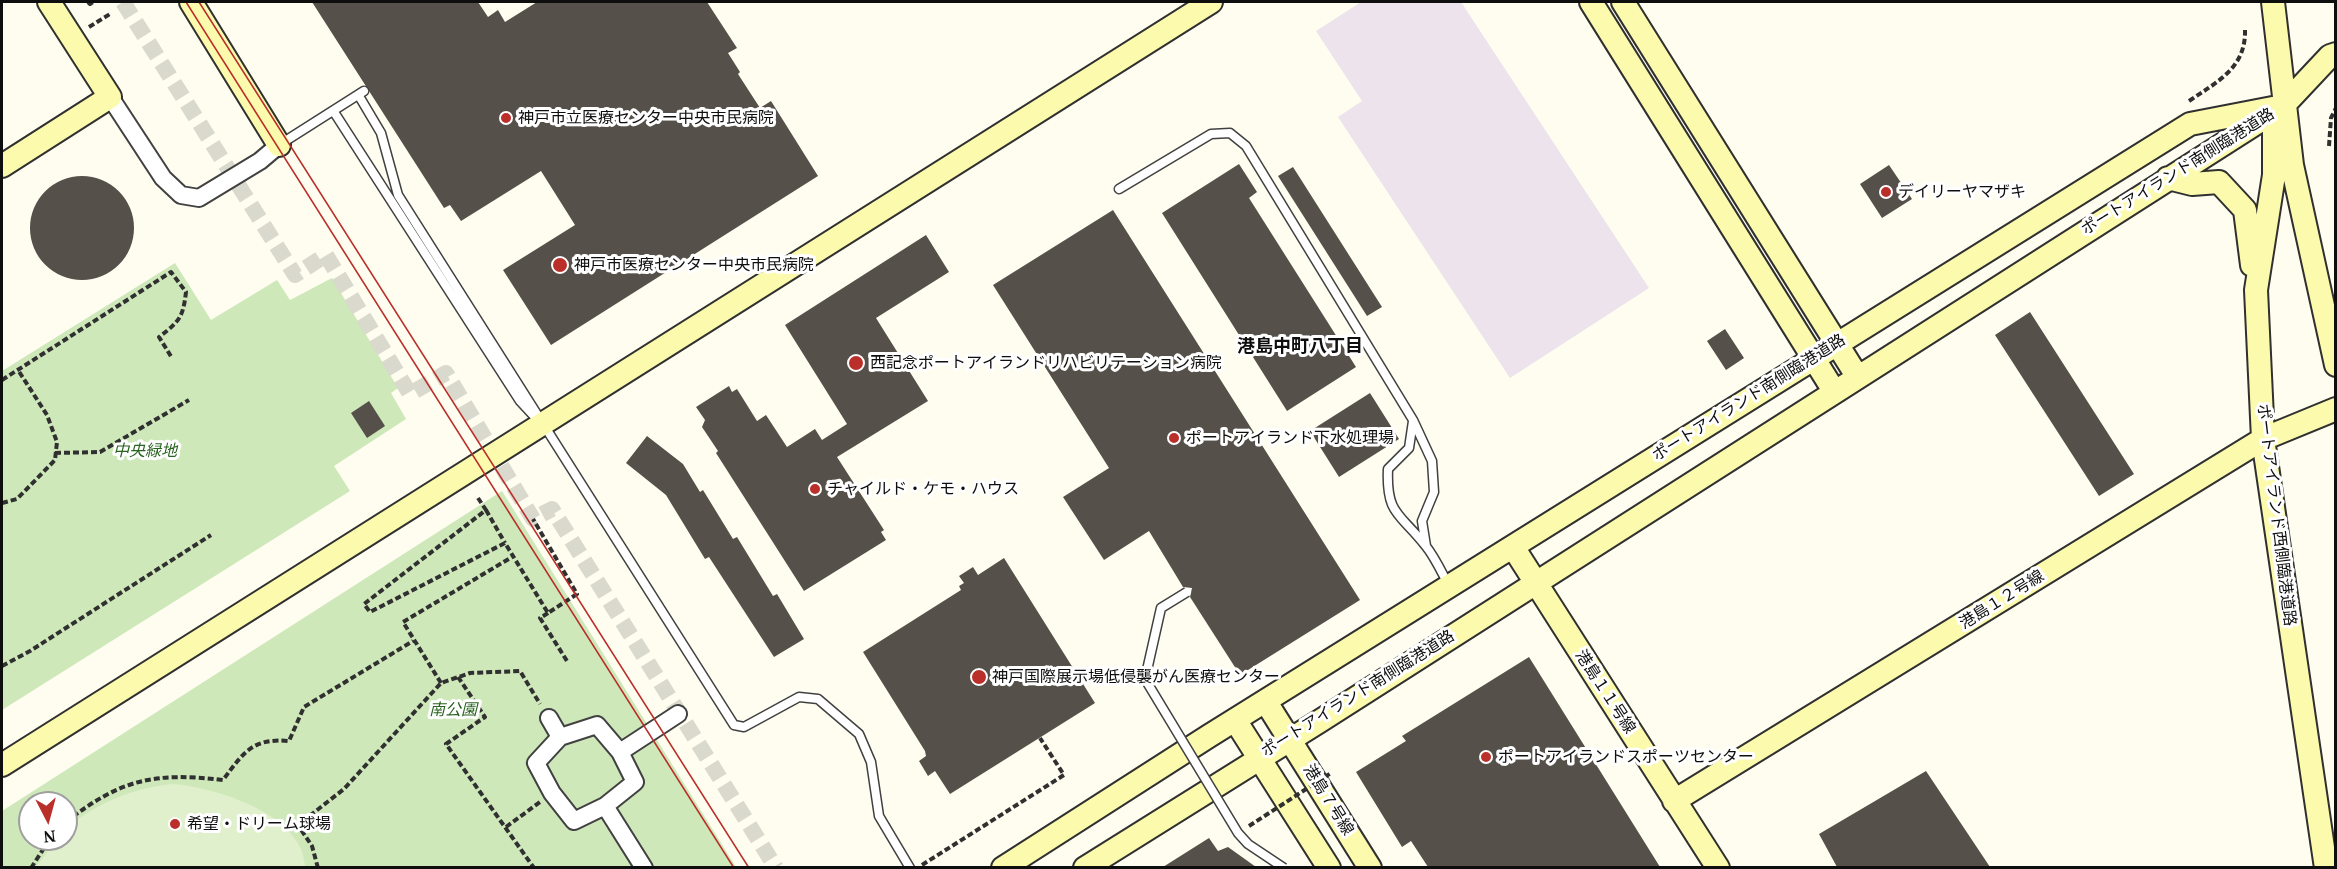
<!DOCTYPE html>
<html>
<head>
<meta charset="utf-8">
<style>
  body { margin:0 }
  #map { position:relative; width:2337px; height:869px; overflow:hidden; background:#fefdef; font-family:"PT Serif",serif }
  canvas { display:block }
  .frame { position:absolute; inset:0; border:3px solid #0e0e0e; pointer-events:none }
  .north { position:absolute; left:18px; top:791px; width:60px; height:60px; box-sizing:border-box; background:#fff; border:2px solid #9f9f9f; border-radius:50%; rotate:174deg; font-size:16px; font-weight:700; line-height:24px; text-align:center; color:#0e0e0e }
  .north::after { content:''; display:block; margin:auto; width:21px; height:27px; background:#ba2f2a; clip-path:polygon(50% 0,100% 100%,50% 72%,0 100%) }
</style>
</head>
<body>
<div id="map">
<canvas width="2337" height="869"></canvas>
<div class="frame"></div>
<div class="north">N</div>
</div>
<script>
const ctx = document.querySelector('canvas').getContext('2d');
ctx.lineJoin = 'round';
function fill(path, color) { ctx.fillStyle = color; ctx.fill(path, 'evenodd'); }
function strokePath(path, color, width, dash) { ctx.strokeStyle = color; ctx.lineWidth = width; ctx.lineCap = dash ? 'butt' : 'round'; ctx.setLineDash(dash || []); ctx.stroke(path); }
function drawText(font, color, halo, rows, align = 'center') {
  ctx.font = font + ' "PT Serif","Noto Sans JP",serif'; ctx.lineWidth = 6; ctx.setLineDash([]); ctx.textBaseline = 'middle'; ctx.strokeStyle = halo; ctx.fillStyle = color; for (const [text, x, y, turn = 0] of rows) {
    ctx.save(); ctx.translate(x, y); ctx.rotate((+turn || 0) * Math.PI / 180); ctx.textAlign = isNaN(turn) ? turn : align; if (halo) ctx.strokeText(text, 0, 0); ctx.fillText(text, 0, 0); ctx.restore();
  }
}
fill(new Path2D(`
  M1361 2H1461L1649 288 1510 378 1338 117 1362 101 1316 31Z`), '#ece3ec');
fill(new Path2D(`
  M175 263 211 320 277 280 290 300 332 278 398 388 391 393 406 419 334 466 350 491 2 710V371Z
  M502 491 736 867 2 868V811ZM30 803H66V839H30Z`), '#cee8ba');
fill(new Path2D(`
  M172 784C215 787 304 814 305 867H36L57 839H66L67 827C100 802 130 789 172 784Z`), '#e0efcc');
fill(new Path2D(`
  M312 2H478L488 17 498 10 505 22 537 2H707L737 48 728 53 740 72 738 74 760 108 771 101 818 176 551 345 503 270 575 225 541 171 461 221 450 205 444 208Z
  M1239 164 1257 192 1249 198 1356 367 1287 411 1162 213Z
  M1889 165 1912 199 1882 218 1860 184Z
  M1293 167 1382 307 1367 316 1278 176Z
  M30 228a52 52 0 1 1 104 0a52 52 0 1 1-104 0Z
  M1113 210 1360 600 1240 675 1190 597 1192 588 1183 587 1149 531 1104 560 1063 497 1109 468 993 285Z
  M926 235 949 272 876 318 928 401 837 457 884 530 881 532 886 540 804 591 716 453 718 451 702 427 705 420 696 407 729 386 732 392 737 389 757 421 766 415 787 447 815 429 822 440 847 424 785 325Z
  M2030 312 2134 474 2099 496 1995 335Z
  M1725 329 1744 358 1726 370 1707 341Z
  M1370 393 1399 439 1339 477 1310 431Z
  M369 401 385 426 367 438 351 413Z
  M647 436 683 464 700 492 703 490 733 539 737 537 773 596 777 594 804 639 774 657 709 557 705 559 666 495 626 463Z
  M1004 558 1095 703 950 794 935 771 928 776 919 761 926 756 925 751 863 652 961 590 959 586 964 583 959 576 973 567 978 575Z
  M1529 657 1660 867H1428L1411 841 1402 847 1356 772 1406 741 1402 736Z
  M1926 771 1990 867H1837L1819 834Z
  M1209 838 1218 851 1228 847 1256 867H1163Z`), '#56504b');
strokePath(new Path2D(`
  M123 2 295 275 326 255 410 394 446 373 533 519 552 509 776 868`), '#dad9cd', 16, [16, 8]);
const lane = new Path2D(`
  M359 96 381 133 398 195 734 725 744 727 799 697 818 699 859 734 871 762 879 816 910 868
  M334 112 520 401 533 415
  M279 145 364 91
  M1119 189 1211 134 1230 133 1246 146 1413 420 1432 461 1434 492 1422 521 1426 546
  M1413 421 1409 448 1388 469C1386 515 1400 513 1425 545 1435 557 1442 573 1449 586`);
const street = new Path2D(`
  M110 97 163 178 181 195 199 198 260 161 279 145
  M549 718 560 737
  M597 725 620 752 635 782 605 806 574 821 552 793 536 763 560 737Z
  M620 752 678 714
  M605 806 644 868`);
const secondary = new Path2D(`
  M191 2 279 145
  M1591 2 1834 391
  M1623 2 1857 376
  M2273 2 2292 165 2336 365
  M2 166 110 97 49 2
  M2168 178 2192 184 2219 182 2245 210 2252 265
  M1513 547 1718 868
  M1266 702 1370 868
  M1235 720 1329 868
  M2 765 1211 2
  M1674 801 2263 439 2336 409
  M1003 868 1209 736 2190 124 2283 106
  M1085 868 1320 721 2272 113
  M2326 868 2263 439 2256 290 2274 175V121L2283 106 2330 56 2336 54`);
strokePath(lane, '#414141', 11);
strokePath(street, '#414141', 20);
strokePath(secondary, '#303030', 26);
strokePath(new Path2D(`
  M88 2 90 4 93 2
  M89 27 110 14
  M2189 101C2217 82 2246 68 2245 30
  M2329 146 2331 118 2336 108
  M2 380 171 272 186 292C183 317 180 321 159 337L172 358
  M55 453 100 452 189 400
  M478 498 486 510 364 604 370 612 505 543 548 613 577 594 533 519
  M2 503 17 499 55 460 57 442 47 415 18 370
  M486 510 505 543
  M548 613 540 618 567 661
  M2 666 30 651 211 535
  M458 677 485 717 446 744 534 868
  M441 683 403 622 512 557
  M66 822C121 779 154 772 223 780 244 752 252 738 289 741L304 707 413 641
  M506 827 540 802
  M922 865 1064 775 1040 738
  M31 868 50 839
  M318 868 312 846 298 825 344 789 441 683 470 673 520 671 540 704`), '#303030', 4, [6, 3]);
strokePath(lane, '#fff', 8);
strokePath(street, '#fff', 16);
strokePath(secondary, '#fcfaad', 22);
strokePath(new Path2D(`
  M186 2 734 868
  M199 2 749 868`), '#ba2f2a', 1.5);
const laneBridge = new Path2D(`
  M1187 592 1161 608 1145 679 1238 833 1248 844 1284 868`);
strokePath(laneBridge, '#414141', 11, []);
strokePath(new Path2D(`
  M1249 826 1331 773`), '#303030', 4, [6, 3]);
strokePath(laneBridge, '#fff', 8);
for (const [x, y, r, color] of [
  [506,118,6,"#ba2f2a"],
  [1886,192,6,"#ba2f2a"],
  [560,265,8,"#ba2f2a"],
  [856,363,8,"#ba2f2a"],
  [1174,438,6,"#ba2f2a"],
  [815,489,6,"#ba2f2a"],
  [979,677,8,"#ba2f2a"],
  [1486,757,6,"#ba2f2a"],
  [175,824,6,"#ba2f2a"]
]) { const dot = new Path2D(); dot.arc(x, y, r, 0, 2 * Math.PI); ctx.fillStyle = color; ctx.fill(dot); strokePath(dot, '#fff', 2); }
drawText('16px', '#0e0e0e', '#fff', [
  ["神戸市立医療センター中央市民病院",518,118],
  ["デイリーヤマザキ",1898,192],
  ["神戸市医療センター中央市民病院",574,265],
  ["西記念ポートアイランドリハビリテーション病院",870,363],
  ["ポートアイランド下水処理場",1186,438],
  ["チャイルド・ケモ・ハウス",827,489],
  ["神戸国際展示場低侵襲がん医療センター",992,677],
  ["ポートアイランドスポーツセンター",1498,757],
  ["希望・ドリーム球場",187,824]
], 'left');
drawText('16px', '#0e0e0e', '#fff', [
  ["ポートアイランド南側臨港道路",2178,172,-32],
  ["ポートアイランド南側臨港道路",1749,398,-32],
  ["ポートアイランド西側臨港道路",2276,515,83],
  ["港島１２号線",2002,600,-32],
  ["港島１１号線",1605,692,57],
  ["ポートアイランド南側臨港道路",1358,694,-32],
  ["港島７号線",1328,800,58]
]);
drawText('italic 16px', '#296420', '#fff', [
  ["中央緑地",145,451],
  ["南公園",453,710]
]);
drawText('bold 18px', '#0e0e0e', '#fff', [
  ["港島中町八丁目",1300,347]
]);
</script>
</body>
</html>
